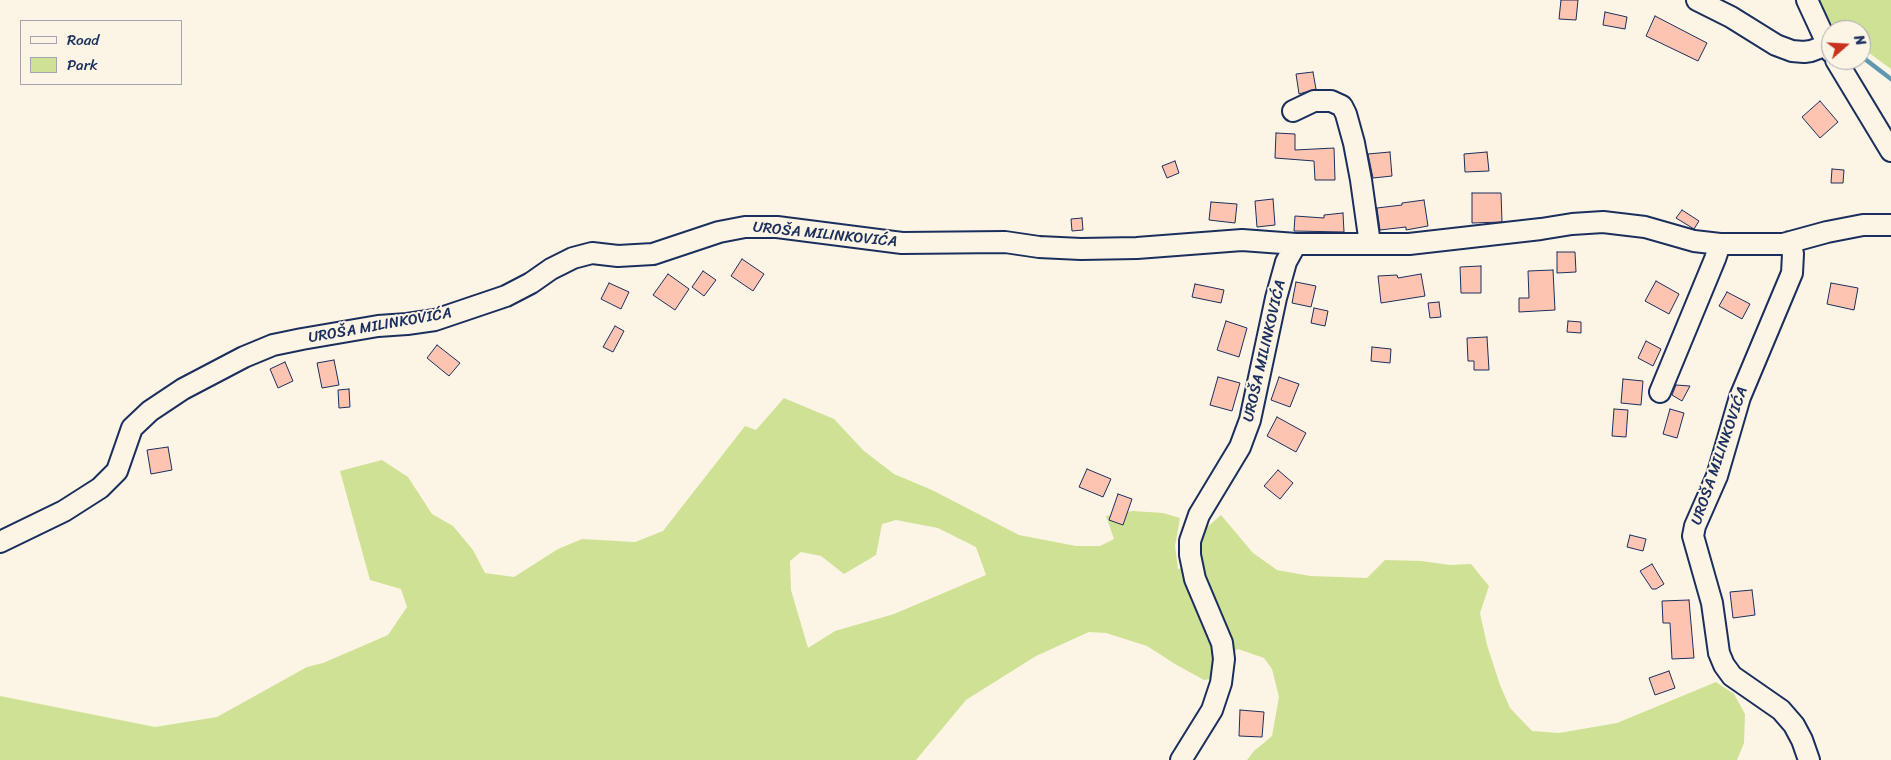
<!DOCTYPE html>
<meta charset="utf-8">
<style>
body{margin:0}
#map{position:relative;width:1891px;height:760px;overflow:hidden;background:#fcf5e5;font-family:Sriracha,sans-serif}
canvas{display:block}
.legend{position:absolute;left:20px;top:20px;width:162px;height:65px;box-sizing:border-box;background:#fcf5e5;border:1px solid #a2a6af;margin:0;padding:6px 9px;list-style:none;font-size:15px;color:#1b2f5e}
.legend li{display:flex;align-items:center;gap:10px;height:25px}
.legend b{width:25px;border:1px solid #a2a6af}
.north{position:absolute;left:1821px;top:20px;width:50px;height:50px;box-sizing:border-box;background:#fcf5e5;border:1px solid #a2a6af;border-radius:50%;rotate:71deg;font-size:14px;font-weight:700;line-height:20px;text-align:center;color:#1b2f5e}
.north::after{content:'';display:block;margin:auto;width:18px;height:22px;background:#c8321e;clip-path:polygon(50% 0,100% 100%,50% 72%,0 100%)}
</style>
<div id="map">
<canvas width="1891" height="760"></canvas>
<ul class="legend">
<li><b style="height:6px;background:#fcf5e5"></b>Road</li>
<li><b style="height:14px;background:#cfe195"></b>Park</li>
</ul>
<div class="north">N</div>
</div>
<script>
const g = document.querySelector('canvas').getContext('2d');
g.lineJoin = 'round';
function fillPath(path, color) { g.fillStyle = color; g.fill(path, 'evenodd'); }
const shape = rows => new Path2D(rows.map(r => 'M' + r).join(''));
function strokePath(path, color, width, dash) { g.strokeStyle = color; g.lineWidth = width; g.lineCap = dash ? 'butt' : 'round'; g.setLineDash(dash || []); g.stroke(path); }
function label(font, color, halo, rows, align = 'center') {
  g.font = font + ' Sriracha,sans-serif'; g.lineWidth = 4; g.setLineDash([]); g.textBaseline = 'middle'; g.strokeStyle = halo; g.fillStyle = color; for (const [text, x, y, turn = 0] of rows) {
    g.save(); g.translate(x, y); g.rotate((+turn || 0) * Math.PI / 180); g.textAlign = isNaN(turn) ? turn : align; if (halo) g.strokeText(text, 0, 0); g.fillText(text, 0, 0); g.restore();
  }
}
fillPath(shape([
 [1818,0,1891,0,1891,69,1861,47,1861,30,1835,30],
 [784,398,834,419,864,451,894,474,932,490,1019,535,1076,546,1100,546,1114,539,1106,516,1133,511,1163,513,1180,518,1175,546,1178,569,1195,566,1197,543,1204,530,1221,515,1253,553,1277,570,1310,576,1367,578,1385,560,1421,561,1450,565,1471,564,1489,586,1480,613,1487,645,1500,685,1510,708,1532,731,1559,733,1617,723,1716,682,1734,694,1745,714,1744,743,1737,760,1247,760,1254,751,1272,736,1279,697,1272,669,1264,658,1238,649,1230,653,1229,676,1204,680,1175,664,1147,646,1106,633,1089,632,1036,656,966,700,916,760,0,760,0,696,155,727,217,717,307,667,323,663,388,635,407,607,401,589,370,580,340,471,382,460,408,477,432,514,453,526,473,550,485,573,514,577,558,549,582,539,635,542,663,531,745,426,756,430],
 [896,520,938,528,976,547,986,575,894,614,835,631,808,648,791,590,790,561,801,552,821,556,844,574,876,555,882,524]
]), '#cfe195');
strokePath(shape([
 [1861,56,1891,79]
]), '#6099af', 4.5);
const building = shape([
 [1561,0,1578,0,1576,20,1559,19,1561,0],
 [1605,12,1627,17,1625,29,1603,25,1605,12],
 [1655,16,1707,43,1698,61,1646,36,1655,16],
 [1313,72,1316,89,1299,94,1296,74,1313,72],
 [1820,101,1838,122,1820,138,1802,117,1820,101],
 [1276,133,1295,134,1295,150,1334,148,1335,180,1315,180,1314,161,1275,158,1276,133],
 [1390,152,1392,176,1373,178,1368,154,1390,152],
 [1487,152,1489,171,1465,172,1464,154,1487,152],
 [1175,161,1179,173,1167,178,1162,166,1175,161],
 [1832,169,1844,170,1843,183,1831,183,1832,169],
 [1472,193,1501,193,1502,222,1472,223,1472,193],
 [1273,199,1275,225,1257,227,1255,201,1273,199],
 [1424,200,1428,226,1406,230,1406,227,1380,230,1377,208,1402,205,1402,203,1424,200],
 [1211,202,1237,204,1235,223,1209,220,1211,202],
 [1682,210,1699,221,1694,229,1676,218,1682,210],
 [1343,213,1344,232,1294,231,1295,216,1324,218,1324,215,1343,213],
 [1082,218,1083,230,1072,231,1071,219,1082,218],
 [1557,252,1575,252,1576,272,1557,273,1557,252],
 [742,259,764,274,753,291,731,276,742,259],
 [1481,266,1481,293,1461,293,1460,267,1481,266],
 [1553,270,1555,310,1519,312,1519,298,1529,298,1528,271,1553,270],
 [703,271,716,280,704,296,692,287,703,271],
 [668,274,689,289,675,310,653,295,668,274],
 [1421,274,1425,296,1381,303,1378,276,1397,275,1398,278,1421,274],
 [1656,281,1679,294,1669,314,1645,301,1656,281],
 [1296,282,1316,286,1311,307,1292,303,1296,282],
 [609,283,629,292,621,309,601,299,609,283],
 [1831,283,1858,288,1854,310,1827,304,1831,283],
 [1195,284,1224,290,1221,303,1192,297,1195,284],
 [1727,292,1750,304,1742,319,1719,306,1727,292],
 [1439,302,1441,317,1430,318,1428,303,1439,302],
 [1314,308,1328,311,1325,326,1311,323,1314,308],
 [1226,321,1247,328,1239,357,1217,350,1226,321],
 [1568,321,1581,322,1581,333,1567,332,1568,321],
 [615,326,624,331,613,352,603,347,615,326],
 [1487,337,1489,370,1474,370,1474,361,1468,361,1467,338,1487,337],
 [1646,341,1661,349,1653,366,1638,358,1646,341],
 [437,345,460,363,449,376,427,358,437,345],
 [1372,347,1391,349,1390,363,1371,361,1372,347],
 [334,360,339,385,322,388,317,363,334,360],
 [285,362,293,381,278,388,270,369,285,362],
 [1218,377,1240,383,1232,411,1210,405,1218,377],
 [1279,377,1299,384,1290,407,1271,400,1279,377],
 [1623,379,1643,381,1641,405,1621,403,1623,379],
 [1676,385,1690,386,1682,401,1672,395,1676,385],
 [349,389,350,407,339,408,338,390,349,389],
 [1614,409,1628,410,1626,437,1612,436,1614,409],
 [1670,409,1684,413,1677,438,1663,434,1670,409],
 [1277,417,1306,433,1296,452,1267,436,1277,417],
 [168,447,172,470,151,474,147,450,168,447],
 [1087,469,1111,479,1103,497,1079,487,1087,469],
 [1278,470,1293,483,1280,499,1264,486,1278,470],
 [1118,494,1132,499,1123,525,1109,520,1118,494],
 [1630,535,1646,539,1643,551,1627,547,1630,535],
 [1652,564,1664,584,1656,589,1652,589,1640,571,1652,564],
 [1752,590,1755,615,1733,618,1730,592,1752,590],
 [1689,600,1694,658,1672,659,1670,623,1663,623,1662,601,1689,600],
 [1669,671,1675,688,1655,695,1649,678,1669,671],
 [1240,710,1264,712,1262,737,1239,736,1240,710]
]);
fillPath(building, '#fdc5b1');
strokePath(building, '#1b2f5e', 1);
const minor = shape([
 [1697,0,1731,17,1776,45,1792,51,1804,52,1811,51,1827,45],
 [1807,0,1831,52],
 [1836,60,1891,151],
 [1293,111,1314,101,1331,101,1342,106,1346,114,1354,143,1361,180,1370,244],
 [1790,242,1793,254,1792,273,1740,397,1717,476,1695,526,1693,536,1712,603,1719,653,1724,665,1732,676,1781,710,1794,725,1802,740,1809,760],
 [1660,392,1715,259,1720,244],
 [0,542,64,511,100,488,117,471,132,428,150,411,183,389,244,357,273,345,302,339,378,326,407,324,435,320,506,296,531,283,551,269,573,258,592,253,618,256,653,254,719,232,745,227,777,227,902,243,1005,242,1039,247,1081,249,1137,248,1242,240,1296,244,1409,244,1541,229,1572,224,1603,222,1645,227,1694,241,1720,244,1783,244,1827,232,1863,225,1891,225],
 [1181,760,1212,710,1221,683,1224,659,1222,643,1195,579,1190,555,1190,541,1199,515,1240,447,1250,420,1276,298,1286,262,1296,244]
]);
strokePath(minor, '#1b2f5e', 24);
strokePath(minor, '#fcf5e5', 20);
label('15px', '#1b2f5e', '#fcf5e5', [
 ["UROŠA MILINKOVIĆA",825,235,6],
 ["UROŠA MILINKOVIĆA",380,326,-10],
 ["UROŠA MILINKOVIĆA",1265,351,-77],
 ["UROŠA MILINKOVIĆA",1720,456,-71]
]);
</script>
